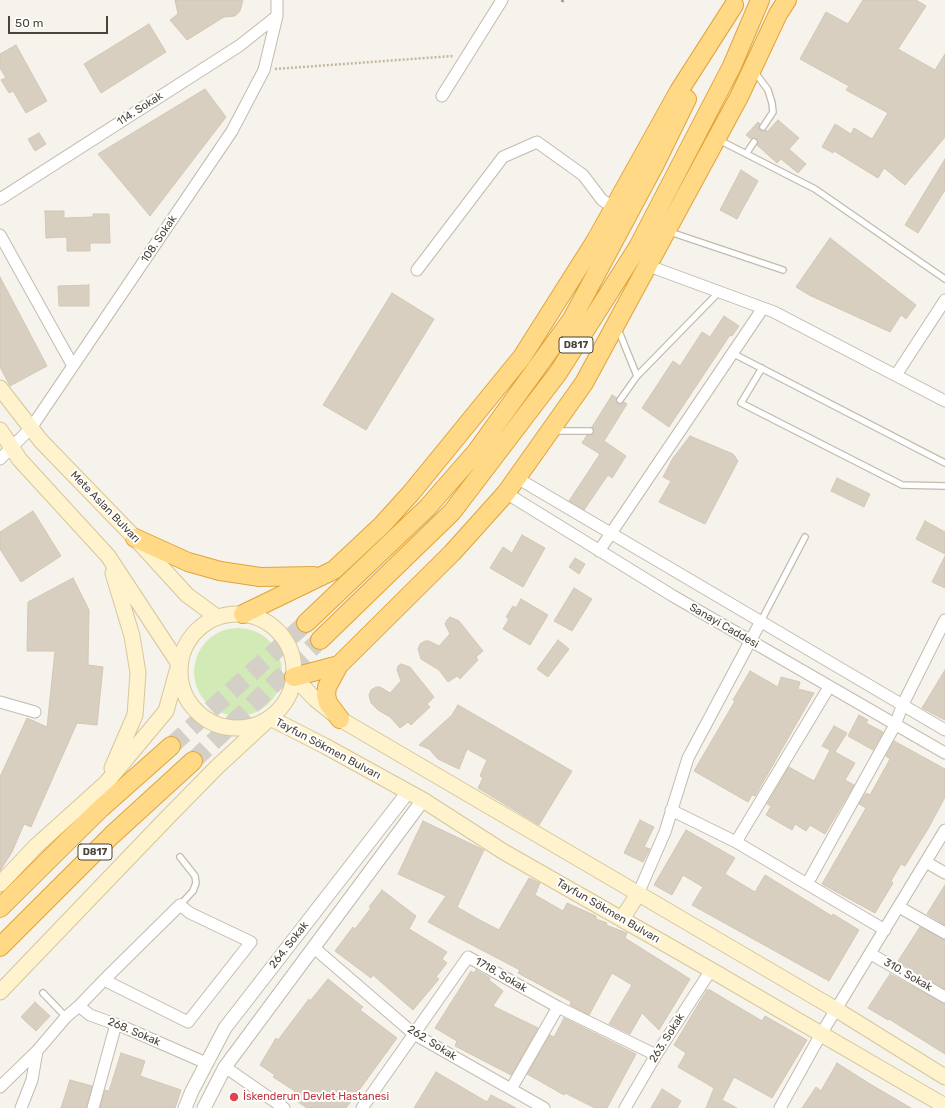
<!DOCTYPE html>
<meta charset="utf-8">
<style>
body{margin:0}
#map{position:relative;width:945px;height:1108px;overflow:hidden;background:#f6f3ec;font-family:Rubik,sans-serif}
canvas{display:block}
.scale{position:absolute;left:8px;top:16px;width:100px;height:18px;box-sizing:border-box;border:2px solid #4b4439;border-top:0;padding-left:5px;font-size:12px;line-height:14px;white-space:nowrap;color:#4b4439;-webkit-text-stroke:3px #fff;paint-order:stroke}
</style>
<div id="map">
<canvas width="945" height="1108"></canvas>
<div class="scale">50 m</div>
</div>
<script>
const g = document.querySelector('canvas').getContext('2d');
g.lineJoin = 'round';
function fillPath(path, color) { g.fillStyle = color; g.fill(path, 'evenodd'); }
const shape = rows => new Path2D(rows.map(r => 'M' + r).join(''));
function strokePath(path, color, width, dash) { g.strokeStyle = color; g.lineWidth = width; g.lineCap = dash ? 'butt' : 'round'; g.setLineDash(dash || []); g.stroke(path); }
function label(font, color, halo, rows, align = 'center') {
  g.font = font + ' Rubik,sans-serif'; g.lineWidth = 4; g.setLineDash([]); g.textBaseline = 'middle'; g.strokeStyle = halo; g.fillStyle = color; for (const [text, x, y, turn = 0] of rows) {
    g.save(); g.translate(x, y); g.rotate((+turn || 0) * Math.PI / 180); g.textAlign = isNaN(turn) ? turn : align; if (halo) g.strokeText(text, 0, 0); g.fillText(text, 0, 0); g.restore();
  }
}
fillPath(shape([
 '194 672a44 44 0 1 1 88 0a44 44 0 1 1-88 0Z'
]), '#d2eab5');
const building = shape([
 [175,0,243,0,240,11,235,16,224,17,187,40,170,20,178,14,175,0],
 [863,0,916,0,926,6,898,49,935,70,945,54,945,137,905,185,884,168,878,178,834,151,833,153,822,147,835,124,851,134,854,128,872,139,888,113,846,90,849,86,800,59,826,12,848,24,863,0],
 [149,24,166,52,101,93,84,64,149,24],
 [16,45,47,101,26,113,13,91,9,93,1,80,6,78,0,68,0,54,16,45],
 [205,89,226,117,150,216,98,154,205,89],
 [778,120,799,138,789,149,806,164,798,173,781,159,777,163,757,145,757,139,751,139,746,135,758,122,760,124,760,130,768,131,778,120],
 [39,133,46,144,35,151,28,139,39,133],
 [945,159,945,190,918,233,905,225,945,159],
 [741,170,758,181,737,219,720,210,741,170],
 [45,211,64,211,64,218,93,217,93,214,109,214,110,243,90,243,90,251,67,251,67,237,46,238,45,211],
 [830,238,916,305,906,319,901,315,890,332,809,295,796,287,830,238],
 [0,277,47,366,10,386,0,367,0,277],
 [89,285,89,306,59,306,58,286,89,285],
 [392,293,434,319,366,430,323,405,392,293],
 [724,316,739,326,732,336,730,335,669,427,642,408,673,361,680,366,702,332,710,337,724,316],
 [612,395,617,398,618,404,624,402,627,404,604,441,626,456,612,478,608,475,584,510,569,501,600,454,582,443,587,435,593,433,592,427,612,395],
 [690,436,733,454,738,461,705,524,659,502,671,481,663,477,673,458,690,436],
 [837,478,870,494,864,507,831,491,837,478],
 [33,511,61,556,21,582,0,549,0,532,33,511],
 [925,521,945,532,945,554,916,539,925,521],
 [522,535,545,548,523,587,490,568,503,547,512,553,522,535],
 [945,556,945,588,932,582,945,556],
 [575,558,585,564,579,574,569,567,575,558],
 [73,578,89,610,88,665,103,667,97,725,77,723,31,827,24,824,12,852,0,871,0,777,27,718,47,727,55,651,27,651,28,602,73,578],
 [574,588,592,599,572,631,554,621,574,588],
 [521,599,548,615,530,645,503,629,509,619,506,617,513,606,516,608,521,599],
 [450,617,459,621,483,651,476,657,478,660,460,679,457,676,448,682,439,670,421,659,418,649,420,644,425,641,429,641,439,646,450,634,445,624,447,620,450,617],
 [558,640,569,649,548,677,537,669,558,640],
 [401,664,410,667,434,697,427,704,430,707,411,725,408,722,400,728,390,717,378,710,371,703,369,695,371,690,376,687,380,687,390,693,401,681,397,670,398,666,401,664],
 [945,670,945,720,922,708,945,670],
 [750,671,778,687,781,677,800,682,798,689,814,693,755,796,752,795,748,802,694,771,735,701,733,700,750,671],
 [458,705,572,771,539,825,478,788,483,778,480,776,487,760,467,749,459,769,438,759,429,749,419,745,452,715,458,705],
 [859,715,868,720,866,723,883,732,873,750,848,736,859,715],
 [834,726,847,733,835,752,855,763,845,780,854,785,825,834,810,825,806,831,795,824,792,830,766,815,771,806,767,804,789,767,814,781,830,750,822,746,834,726],
 [894,741,945,769,945,797,928,829,905,866,901,864,891,881,893,883,875,913,822,884,866,808,859,804,866,793,870,795,890,759,886,756,894,741],
 [640,820,654,827,644,847,650,849,643,862,624,853,640,820],
 [423,821,484,850,457,907,478,919,499,930,529,878,540,883,535,895,563,911,567,903,596,916,596,919,607,923,606,925,627,933,625,938,690,979,659,1030,642,1013,630,1034,609,1024,632,985,612,973,589,1015,570,1005,571,1003,570,1001,518,973,520,970,428,922,446,896,398,874,423,821],
 [686,830,735,858,725,874,755,892,765,875,832,916,833,914,859,930,829,981,692,905,703,887,683,875,672,895,654,885,686,830],
 [945,885,945,925,927,914,945,885],
 [382,890,416,916,409,929,447,952,442,959,447,963,436,977,439,979,413,1010,373,975,371,978,335,951,353,927,355,929,371,908,369,907,382,890],
 [920,927,945,940,945,989,898,961,920,927],
 [476,970,490,978,489,980,503,991,493,1006,538,1028,511,1075,455,1046,457,1041,435,1028,471,971,474,973,476,970],
 [890,974,945,1004,945,1054,889,1019,888,1020,868,1008,890,974],
 [328,979,363,1007,360,1010,397,1038,346,1108,307,1108,291,1097,295,1091,273,1077,275,1075,260,1065,276,1038,278,1040,309,999,310,1001,328,979],
 [707,990,710,990,762,1021,765,1016,807,1040,772,1098,734,1077,722,1100,737,1108,706,1108,714,1088,678,1067,686,1053,674,1045,707,990],
 [35,1002,50,1016,36,1031,21,1017,35,1002],
 [564,1018,636,1054,607,1108,595,1108,565,1093,564,1095,527,1074,550,1035,554,1037,564,1018],
 [121,1053,145,1061,140,1076,181,1090,175,1108,100,1108,105,1090,109,1091,121,1053],
 [837,1063,870,1084,911,1108,802,1108,816,1087,821,1091,837,1063],
 [436,1072,487,1102,491,1095,516,1108,414,1108,436,1072],
 [70,1080,92,1086,86,1108,61,1108,70,1080],
 [662,1089,681,1101,677,1108,651,1108,662,1089]
]);
fillPath(building, '#d8cfc1');
strokePath(building, '#d3c7b4', 1);
strokePath(shape([
 [171,746,306,623],
 [193,761,320,640]
]), '#d4d0c8', 18, [18, 9]);
const service = shape([
 [754,71,768,90,772,103,773,112,763,127],
 [719,140,815,189,945,279],
 [746,154,754,142],
 [670,232,783,270],
 [618,329,637,376,620,400],
 [732,353,945,463],
 [762,368,741,403,902,485,945,486],
 [637,376,720,291],
 [555,431,590,431],
 [761,621,805,537],
 [180,857,195,876,196,883,193,891,180,905],
 [43,993,66,1017]
]);
const minor = shape([
 [442,96,502,0],
 [0,199,239,46,277,16],
 [0,235,73,366],
 [649,266,774,312,945,401],
 [417,270,503,157,537,142,583,175,602,200,613,207],
 [896,375,945,300],
 [0,459,31,428,232,131,264,70,277,16,277,0],
 [517,478,945,730],
 [506,493,673,596,945,753],
 [599,551,763,308],
 [0,702,35,712],
 [671,810,736,842,885,930],
 [736,842,829,687],
 [926,862,945,873],
 [807,884,895,725,903,704,945,620],
 [638,894,665,832,688,758,761,621],
 [899,907,945,933],
 [313,947,414,1034,544,1108],
 [871,954,945,997],
 [79,1006,104,980,180,905,190,913,251,942,188,1022,104,980],
 [225,1067,284,1108],
 [0,1087,37,1051],
 [511,1089,558,1007],
 [21,1108,32,1080,37,1051,66,1017,79,1006,90,1015,126,1028,206,1063],
 [93,1108,116,1024],
 [362,1108,468,957,558,1007,656,1055],
 [625,1108,656,1055,711,970],
 [780,1108,821,1034,945,830]
]);
const tertiary = shape([
 [185,1108,192,1091,225,1028,408,792],
 [204,1108,225,1067,423,800]
]);
const secondary = shape([
 [0,388,41,441,135,538,187,595,217,617],
 [0,430,20,460,108,556,179,664,166,711,106,783,36,846,0,884],
 '180 671a57 57 0 1 1 114 0a57 57 0 1 1-114 0Z',
 [294,677,315,699,340,719,837,1010,945,1077],
 [112,768,135,715,138,673,132,636,113,573],
 [622,919,638,894],
 [0,992,165,820,217,767,270,718,325,746,423,800,504,852,711,970,945,1106]
]);
const trunk = shape([
 [135,538,188,562,220,571,260,577,314,576],
 [243,614,334,570,382,525,411,493,522,357,596,240,679,91,734,5],
 [306,623,427,508,476,452,528,380,572,319,654,166,687,99],
 [320,640,452,512,558,373,638,247,732,66,760,0],
 [339,665,327,687,326,695,328,703,340,719],
 [294,677,339,665,452,553,506,493,584,383,739,97,778,14,787,0],
 [0,908,100,809,171,746],
 [0,947,112,835,193,761]
]);
strokePath(service, '#c2bbae', 8);
strokePath(minor, '#c2bbae', 13);
strokePath(tertiary, '#c2bbae', 15);
strokePath(secondary, '#d6c79b', 17);
strokePath(trunk, '#e0a43c', 20);
strokePath(shape([
 [275,69,453,56]
]), '#c4b79f', 2.5, [2, 2]);
strokePath(service, '#fff', 5.5);
strokePath(minor, '#fff', 11);
strokePath(tertiary, '#fff', 13);
strokePath(secondary, '#fff3cd', 15);
strokePath(trunk, '#ffd985', 18);
strokePath(shape([
 [562,2,563,0]
]), '#9a9a9a', 3, [5, 5]);
for (const [x, y, r, color] of [
 [234,1097,5,"#e0444e"]
]) { const dot = new Path2D(); dot.arc(x, y, r, 0, 2 * Math.PI); g.fillStyle = color; g.fill(dot); strokePath(dot, '#fff', 1.5); }
for (const [x, y, w] of [
 [576,345,34],
 [95,852,34]
]) { const box = new Path2D(); box.roundRect(x - w / 2, y - 8, w, 16, 3); g.fillStyle = '#fff'; g.fill(box); strokePath(box, '#4b4439', 1); }
label('bold 10px', '#4b4439', null, [
 ["D817",576,345],
 ["D817",95,852]
]);
label('11px', '#4b4439', '#fff', [
 ["114. Sokak",140,109,-33],
 ["108. Sokak",159,239,-56],
 ["Mete Aslan Bulvarı",105,507,46],
 ["Sanayi Caddesi",724,626,30],
 ["Tayfun Sökmen Bulvarı",328,749,28],
 ["Tayfun Sökmen Bulvarı",608,911,30],
 ["264. Sokak",289,945,-52],
 ["1718. Sokak",501,975,30],
 ["310. Sokak",908,975,30],
 ["268. Sokak",134,1032,23],
 ["263. Sokak",667,1038,-58],
 ["262. Sokak",432,1043,32]
]);
label('11px', '#be3a42', '#fff', [
 ["İskenderun Devlet Hastanesi",243,1097]
], 'left');
</script>
